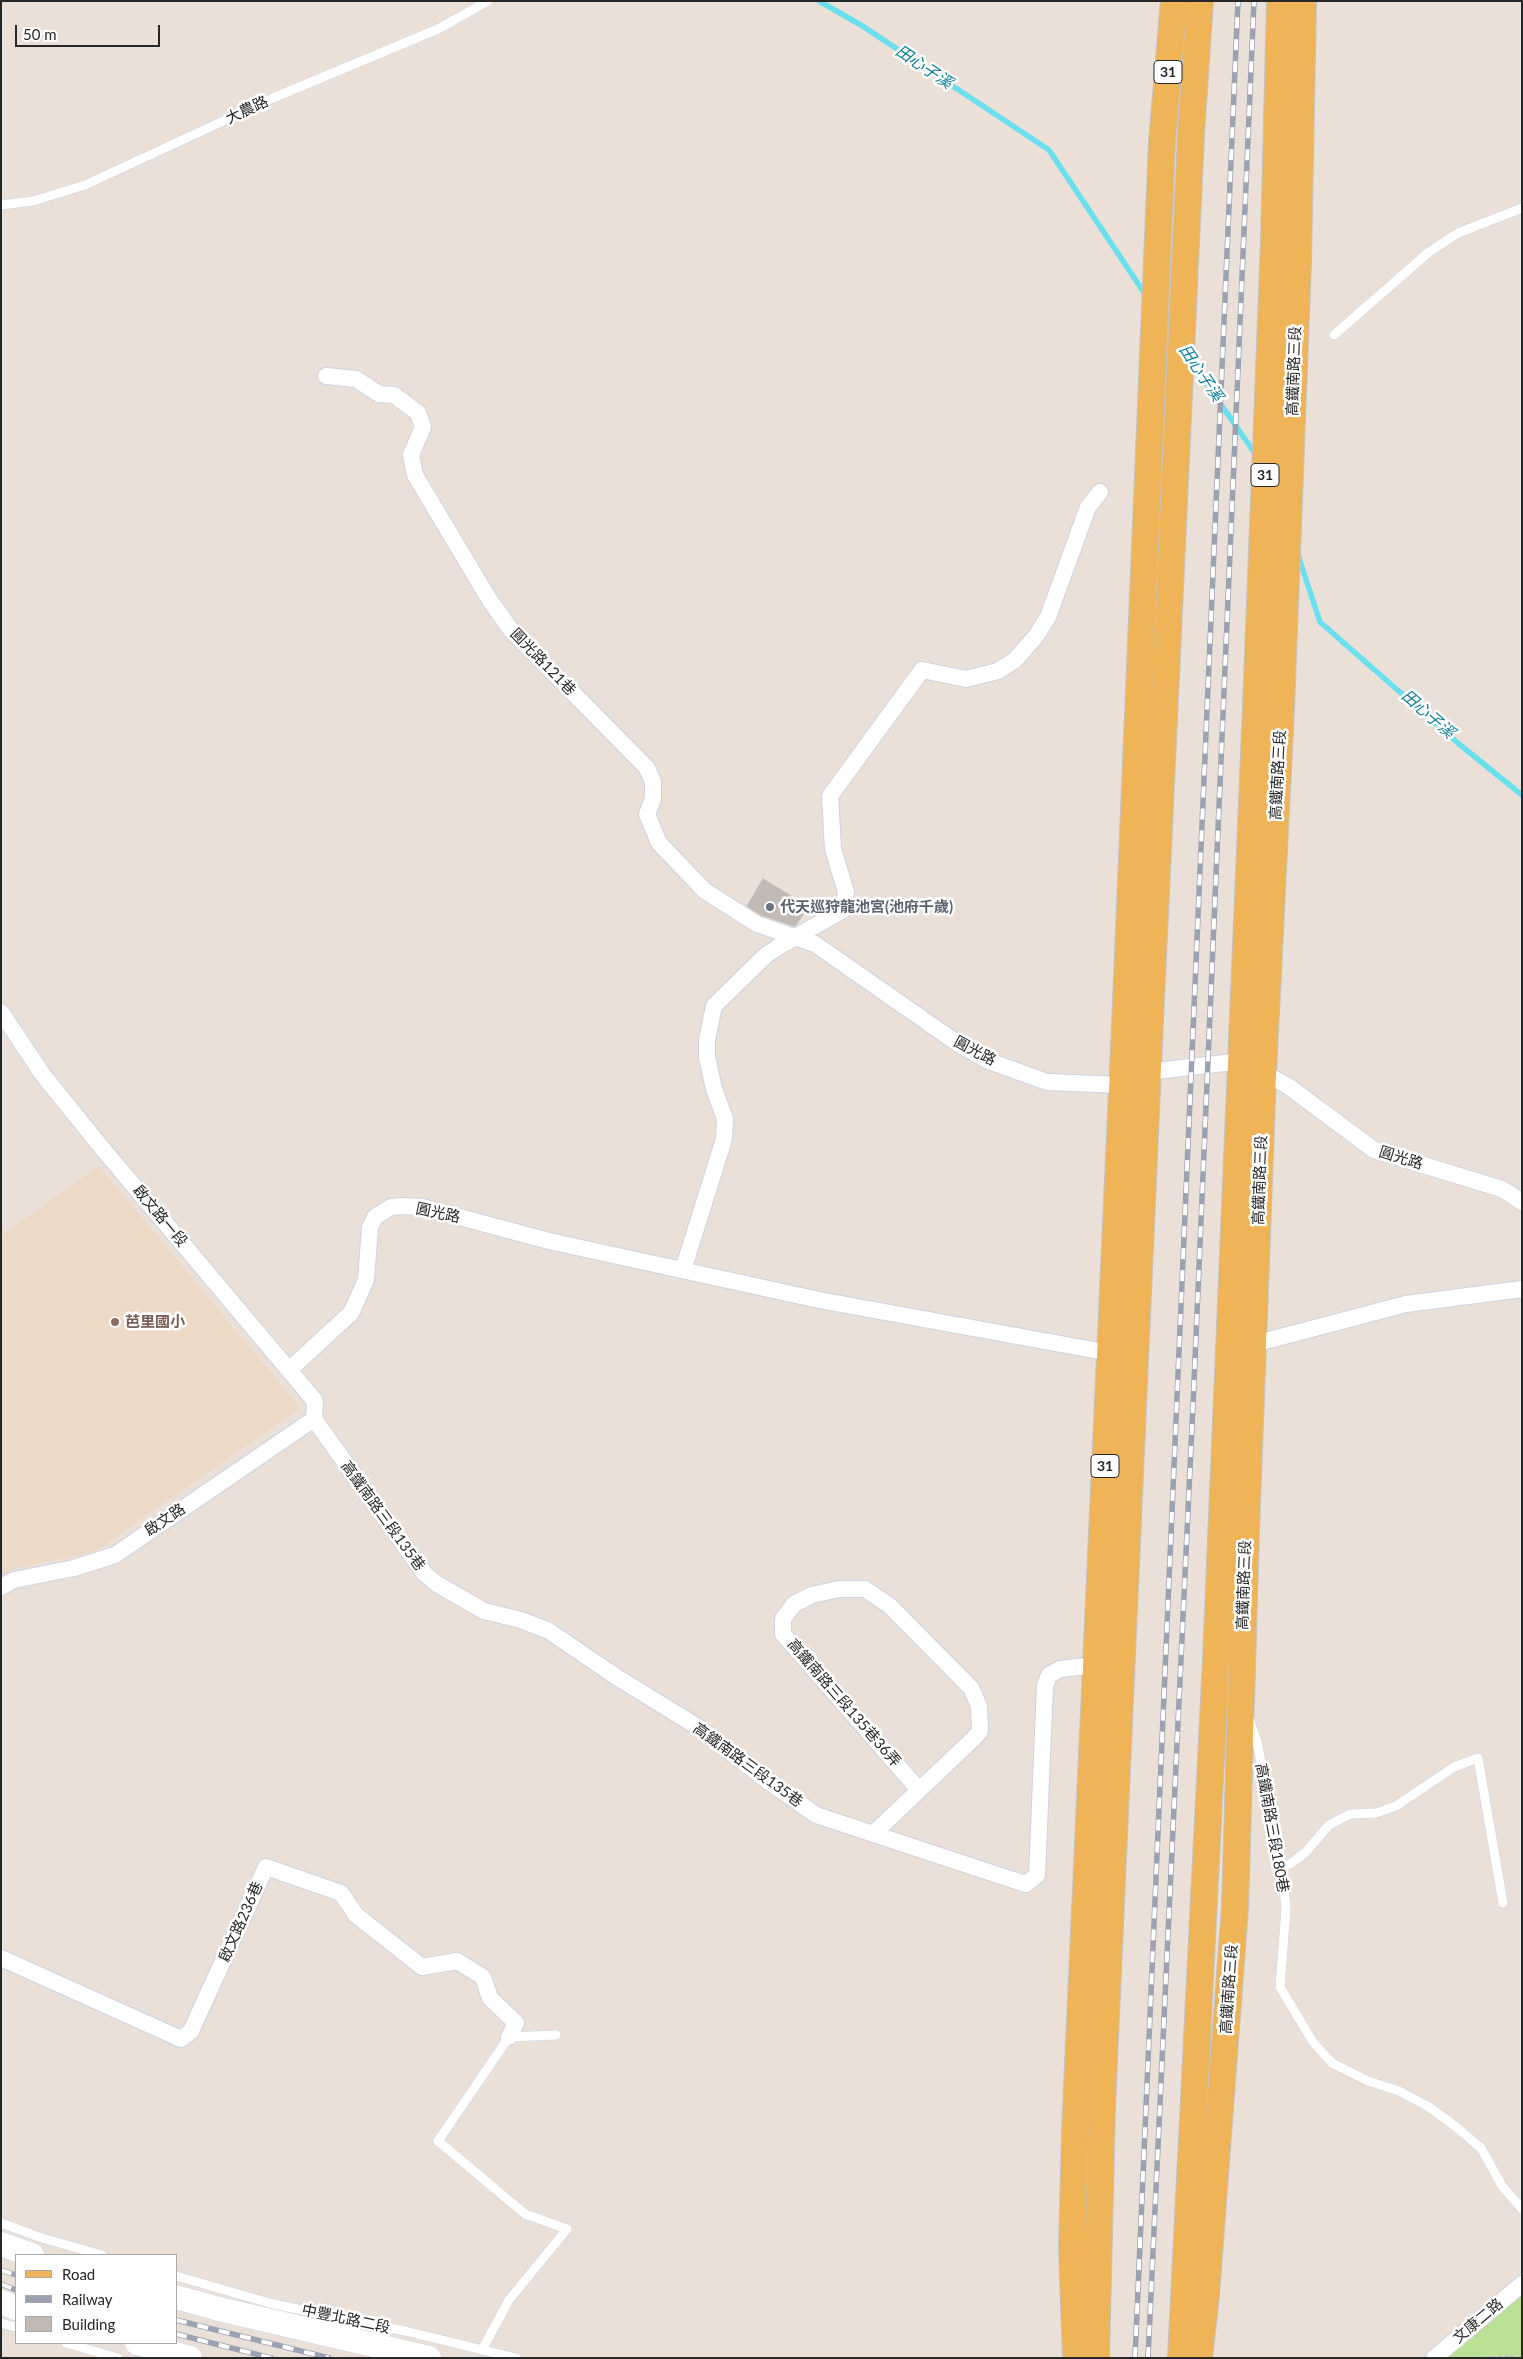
<!DOCTYPE html>
<meta charset="utf-8">
<style>
body{margin:0}
#map{position:relative;width:1523px;height:2359px;overflow:hidden;background:#eae0d8;font-family:Lato,sans-serif}
canvas{display:block}
.frame{position:absolute;inset:0;border:2px solid #272727;pointer-events:none}
.legend{position:absolute;left:15px;top:2254px;width:162px;height:90px;box-sizing:border-box;background:#fff;border:1px solid #a9a9a9;margin:0;padding:6px 9px;list-style:none;font-size:15px;color:#272727}
.legend li{display:flex;align-items:center;gap:10px;height:25px}
.legend b{width:25px;border:1px solid #a9a9a9}
.scale{position:absolute;left:15px;top:25px;width:145px;height:22px;box-sizing:border-box;border:2px solid #272727;border-top:0;padding-left:6px;font-size:15px;line-height:18px;white-space:nowrap;color:#272727;-webkit-text-stroke:4px #fff;paint-order:stroke}
</style>
<div id="map">
<canvas width="1523" height="2359"></canvas>
<div class="frame"></div>
<ul class="legend">
<li><b style="height:6px;background:#f0b458"></b>Road</li>
<li><b style="height:6px;background:#9ca2b2"></b>Railway</li>
<li><b style="height:14px;background:#c2bab5"></b>Building</li>
</ul>
<div class="scale">50 m</div>
</div>
<script>
const g = document.querySelector('canvas').getContext('2d');
g.lineJoin = 'round';
function fillPath(path, color) { g.fillStyle = color; g.fill(path, 'evenodd'); }
const shape = rows => new Path2D(rows.map(r => 'M' + r).join(''));
function strokePath(path, color, width, dash) { g.strokeStyle = color; g.lineWidth = width; g.lineCap = dash ? 'butt' : 'round'; g.setLineDash(dash || []); g.stroke(path); }
function label(font, color, halo, rows, align = 'center') {
  g.font = font + ' Lato,"Noto Sans TC",sans-serif'; g.lineWidth = 5; g.setLineDash([]); g.textBaseline = 'middle'; g.strokeStyle = halo; g.fillStyle = color; for (const [text, x, y, turn = 0] of rows) {
    g.save(); g.translate(x, y); g.rotate((+turn || 0) * Math.PI / 180); g.textAlign = isNaN(turn) ? turn : align; if (halo) g.strokeText(text, 0, 0); g.fillText(text, 0, 0); g.restore();
  }
}
fillPath(shape([
 [99,1166,300,1408,94,1552,16,1568,1,1576,1,1236]
]), '#ecdac7');
fillPath(shape([
 [1522,2295,1522,2358,1446,2358]
]), '#bbe294');
strokePath(shape([
 [819,1,861,25,1049,150,1147,297],
 [1190,360,1256,455],
 [1298,555,1320,622,1459,744,1522,795]
]), '#6ae0ee', 5.5);
const building = shape([
 [763,879,796,899,792,906,804,913,796,925,794,926,761,915,747,906,763,879]
]);
fillPath(building, '#c2bab5');
strokePath(building, '#c5bbb2', 1);
const service = shape([
 [1,205,33,201,85,185,273,98,438,29,488,1],
 [1334,335,1429,252,1458,233,1522,208],
 [1250,1721,1257,1742,1282,1866,1286,1909,1280,1987,1313,2042,1332,2063,1368,2081,1399,2091,1429,2107,1455,2126,1481,2148,1502,2186,1522,2209],
 [1282,1866,1290,1864,1305,1853,1329,1825,1350,1814,1376,1813,1396,1806,1454,1767,1478,1758,1503,1903],
 [1,2223,42,2238,102,2255],
 [176,2276,273,2304,405,2331,516,2358],
 [1,2323,16,2327],
 [66,2343,118,2358],
 [482,2350,509,2300,567,2229,525,2214,438,2141,509,2037,556,2035]
]);
const minor = shape([
 [326,376,356,379,379,394,394,395,418,413,423,427,411,455,415,475,489,599,511,630,647,768,653,782,653,799,647,814,659,843,705,891,757,924,815,944,957,1043,989,1061,1047,1082,1122,1085,1148,1072,1241,1061,1288,1086,1374,1150,1502,1189,1522,1202],
 [1,1012,43,1075,102,1148,315,1401,314,1419],
 [683,1270,724,1139,725,1119,714,1089,707,1057,707,1040,714,1006,765,956,778,947,843,910,846,892,833,849,830,796,922,670,966,679,998,671,1015,660,1036,636,1048,617,1088,507,1100,492],
 [1254,1344,1406,1304,1522,1289],
 [289,1370,351,1313,366,1280,370,1227,375,1217,391,1207,401,1206,422,1207,549,1241,819,1300,1110,1353],
 [314,1419,424,1573,437,1584,484,1611,521,1620,549,1631,615,1676,701,1729,758,1774,816,1815,1007,1878,1026,1884,1037,1875,1045,1686,1049,1675,1060,1669,1096,1665],
 [1,1587,14,1580,74,1568,115,1555,314,1419],
 [873,1834,973,1739,980,1731,979,1706,971,1688,890,1606,865,1589,839,1589,812,1595,794,1604,783,1619,783,1634,919,1790],
 [1,1958,181,2039,191,2031,266,1867,341,1893,356,1915,422,1967,457,1961,483,1977,490,1998,516,2023,509,2037],
 [1434,2358,1522,2284]
]);
const secondary = shape([
 [1,2244,32,2255],
 [176,2297,219,2309,429,2358],
 [1,2302,16,2308],
 [137,2343,190,2358]
]);
const primary = shape([
 [1076,2358,1072,2248,1075,2132,1125,1025,1162,142,1174,1],
 [1096,2358,1102,2106,1150,1021,1191,134,1200,1],
 [1181,2358,1216,1660,1256,707,1274,242,1280,1],
 [1199,2358,1206,2295,1235,1908,1246,1529,1263,1073,1281,708,1298,262,1303,1]
]);
strokePath(service, '#ced4e1', 10);
strokePath(minor, '#ced4e1', 18);
strokePath(secondary, '#ced4e1', 25);
strokePath(primary, '#c3c3c3', 28);
strokePath(shape([
 [1485,2358,1510,2356,1521,2358]
]), '#c3c3c3', 3, [4, 2.5]);
strokePath(service, '#fff', 9);
strokePath(minor, '#fff', 16);
strokePath(secondary, '#fff', 24);
strokePath(primary, '#f0b458', 26);
const rail = shape([
 [1,2270,16,2275],
 [1,2284,16,2290],
 [176,2320,329,2358],
 [176,2334,271,2358],
 [1135,2358,1238,1],
 [1148,2358,1193,1405,1254,1]
]);
strokePath(rail, '#9ca2b2', 5.5);
strokePath(rail, '#fff', 4, [11]);
for (const [x, y, r, color] of [
 [770,907,5,"#6b7280"],
 [115,1322,5,"#8d6e63"]
]) { const dot = new Path2D(); dot.arc(x, y, r, 0, 2 * Math.PI); g.fillStyle = color; g.fill(dot); strokePath(dot, '#fff', 2); }
for (const [x, y, w] of [
 [1168,72,28],
 [1265,475,28],
 [1105,1466,28]
]) { const box = new Path2D(); box.roundRect(x - w / 2, y - 11.5, w, 23, 4); g.fillStyle = '#fff'; g.fill(box); strokePath(box, '#272727', 1); }
label('bold 14px', '#272727', null, [
 ["31",1168,72],
 ["31",1265,475],
 ["31",1105,1466]
]);
label('15px', '#272727', '#fff', [
 ["大農路",247,110,-25],
 ["高鐵南路三段",1294,371,-88],
 ["圓光路121巷",543,662,46],
 ["高鐵南路三段",1278,775,-87],
 ["圓光路",975,1051,28],
 ["圓光路",1401,1158,17],
 ["高鐵南路三段",1260,1180,-88],
 ["圓光路",438,1213,12],
 ["啟文路一段",160,1216,50],
 ["高鐵南路三段135巷",383,1516,54],
 ["啟文路",165,1520,-34],
 ["高鐵南路三段",1244,1585,-88],
 ["高鐵南路三段135巷36弄",844,1703,49],
 ["高鐵南路三段135巷",748,1765,36],
 ["高鐵南路三段180巷",1272,1828,80],
 ["啟文路236巷",241,1922,-66],
 ["高鐵南路三段",1229,1989,-86],
 ["中豐北路二段",346,2319,12],
 ["文康二路",1478,2321,-40]
]);
label('bold 15px', '#5b616d', '#fff', [
 ["代天巡狩龍池宮(池府千歲)",780,907]
], 'left');
label('bold 15px', '#785e54', '#fff', [
 ["芭里國小",125,1322]
], 'left');
label('italic 16px', '#0d7d96', '#fff', [
 ["田心子溪",924,67,34],
 ["田心子溪",1201,373,56],
 ["田心子溪",1428,714,41]
]);
</script>
